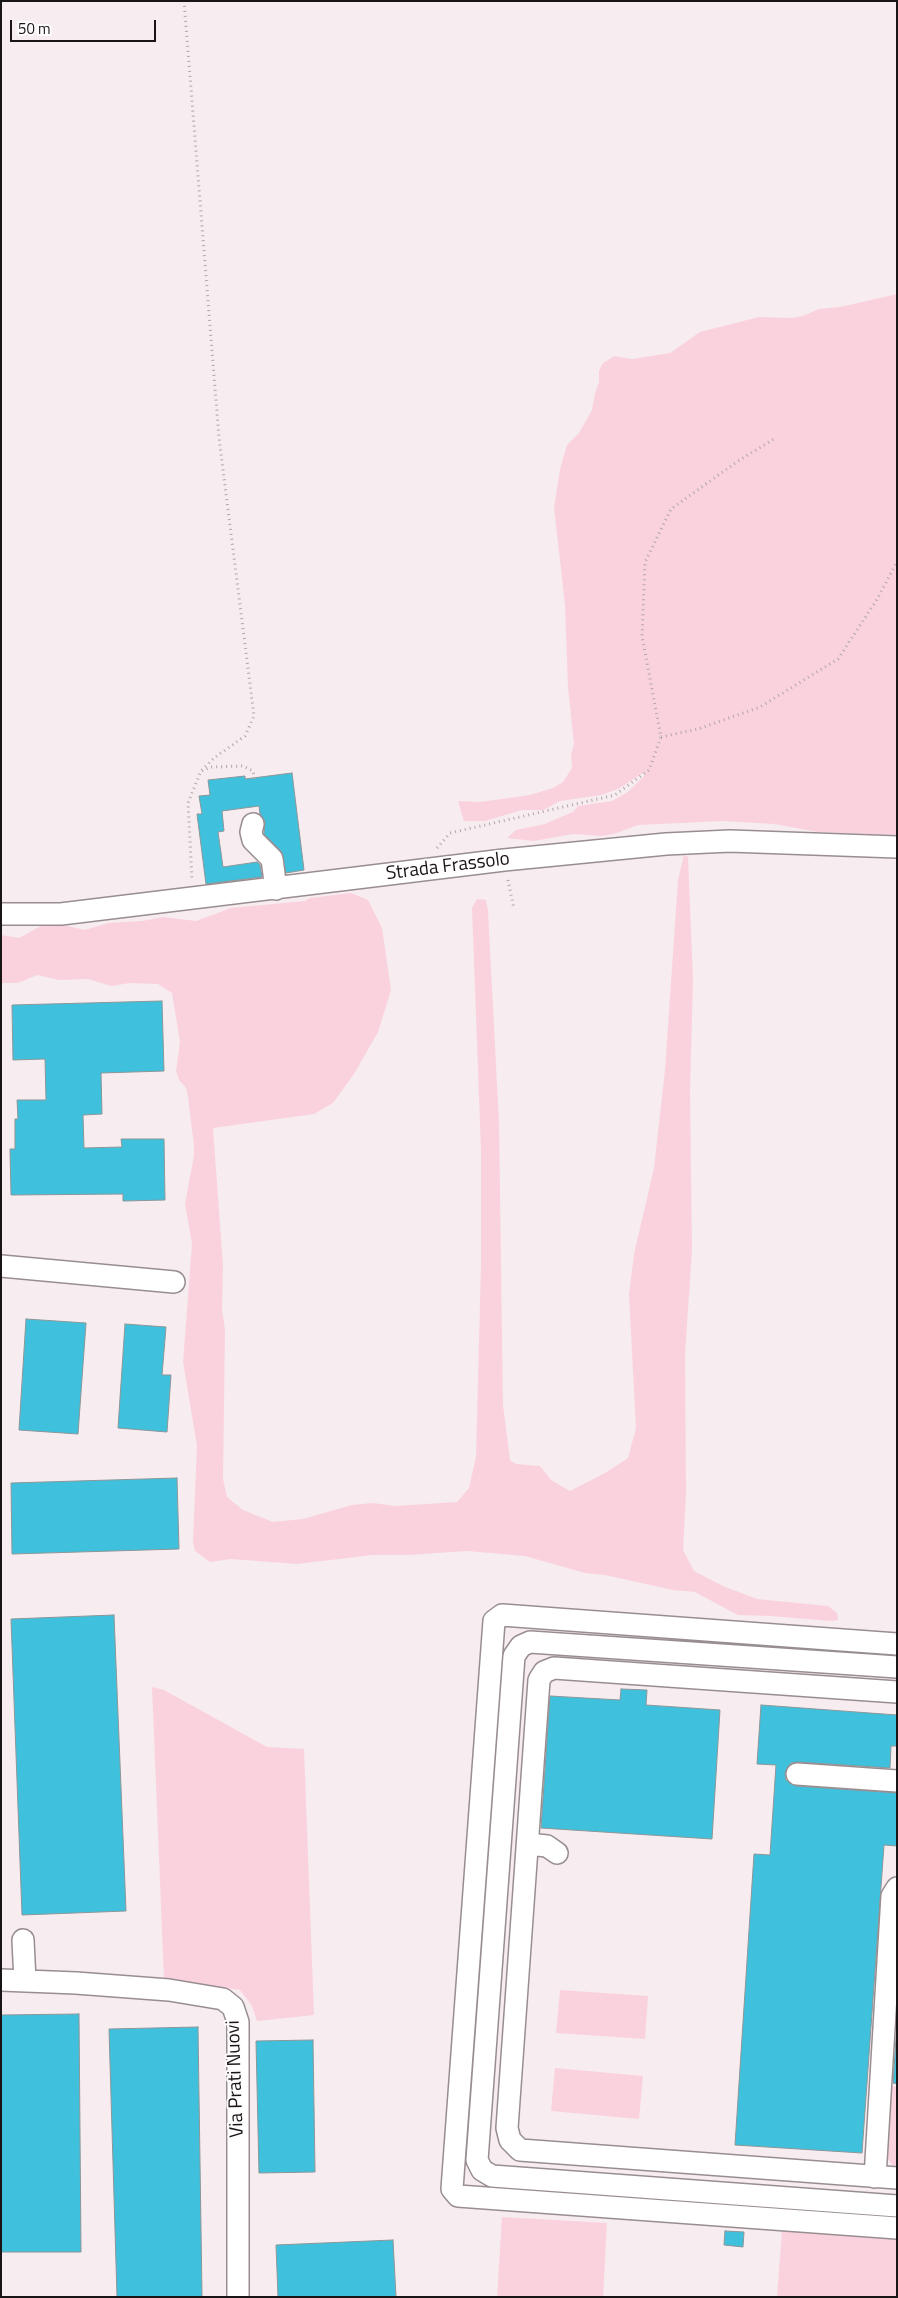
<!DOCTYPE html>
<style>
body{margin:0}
#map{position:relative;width:898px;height:2298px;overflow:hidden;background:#f7ecef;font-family:"Titillium Web",sans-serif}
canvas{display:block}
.frame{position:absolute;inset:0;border:2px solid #191516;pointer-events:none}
.scale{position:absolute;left:10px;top:20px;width:146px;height:22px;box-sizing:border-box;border:2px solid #191516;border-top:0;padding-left:6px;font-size:15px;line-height:18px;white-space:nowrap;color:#191516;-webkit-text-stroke:4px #fefcfc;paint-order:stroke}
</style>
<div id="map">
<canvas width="898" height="2298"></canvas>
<div class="frame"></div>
<div class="scale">50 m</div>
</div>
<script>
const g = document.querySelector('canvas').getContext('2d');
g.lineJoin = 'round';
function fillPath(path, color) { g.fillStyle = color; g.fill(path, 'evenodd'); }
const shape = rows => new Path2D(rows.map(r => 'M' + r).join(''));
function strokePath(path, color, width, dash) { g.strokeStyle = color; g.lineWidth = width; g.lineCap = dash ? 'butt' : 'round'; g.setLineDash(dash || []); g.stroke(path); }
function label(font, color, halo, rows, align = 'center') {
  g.font = font + ' "Titillium Web",sans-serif'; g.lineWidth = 4; g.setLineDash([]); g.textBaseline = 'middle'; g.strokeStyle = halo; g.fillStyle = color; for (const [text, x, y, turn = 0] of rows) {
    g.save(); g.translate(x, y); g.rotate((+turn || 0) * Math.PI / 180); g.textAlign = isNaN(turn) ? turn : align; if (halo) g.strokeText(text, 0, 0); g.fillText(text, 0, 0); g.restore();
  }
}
fillPath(shape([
 [897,294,897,835,818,832,774,824,724,821,638,825,614,834,602,836,573,834,534,841,507,838,516,830,545,824,561,817,573,812,578,806,612,801,628,792,645,775,643,773,618,789,601,795,560,801,543,810,522,810,485,821,464,821,458,801,480,802,530,795,553,788,563,782,572,768,571,755,574,744,568,687,565,605,554,508,560,469,567,445,579,433,592,410,595,393,599,382,599,371,602,364,614,356,632,359,670,353,700,332,759,317,791,318,803,316,819,309,840,307],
 [684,855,688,857,693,979,690,1091,692,1250,685,1354,686,1492,683,1550,694,1571,723,1586,757,1599,828,1606,837,1613,838,1620,830,1621,771,1616,738,1615,695,1592,673,1590,605,1575,585,1573,525,1556,467,1551,409,1555,372,1555,297,1564,231,1559,210,1562,195,1551,193,1542,197,1446,183,1362,192,1244,185,1204,194,1155,194,1146,188,1097,186,1088,179,1080,176,1071,180,1042,172,993,158,984,130,983,111,986,88,979,59,980,37,975,18,983,3,983,1,982,1,935,19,938,41,926,63,925,85,930,108,923,142,921,163,917,196,921,231,908,305,901,310,898,351,893,368,900,382,928,391,990,378,1032,354,1074,333,1103,314,1114,213,1128,223,1266,222,1309,225,1330,223,1479,227,1497,243,1510,273,1522,303,1519,352,1505,373,1503,395,1506,457,1502,469,1488,476,1457,481,1265,481,1150,472,908,477,899,486,900,488,911,499,1123,503,1405,510,1460,516,1464,540,1466,551,1480,570,1491,605,1473,628,1458,636,1428,629,1295,634,1254,654,1168,665,1070,678,880],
 [152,1687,164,1690,267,1747,304,1749,314,2015,257,2021,252,2006,240,1990,164,1979],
 [560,1990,648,1996,645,2039,556,2033],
 [555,2068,643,2076,639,2119,551,2111],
 [888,2086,897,2087,897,2166,893,2166,883,2152],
 [502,2217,607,2223,603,2297,497,2297],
 [782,2230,897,2239,897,2297,777,2297]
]), '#fad2de');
const building = shape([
 [292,773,304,870,286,873,281,851,264,834,265,821,260,814,259,806,222,811,224,831,218,832,223,867,257,862,260,865,262,877,206,884,197,814,202,814,199,796,210,795,208,780,245,776,245,779,292,773],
 [162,1001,164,1071,101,1073,102,1114,83,1115,84,1148,122,1147,121,1139,164,1139,165,1200,123,1201,123,1194,11,1195,10,1149,15,1149,15,1119,18,1119,17,1100,46,1100,45,1059,13,1060,12,1005,162,1001],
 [26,1319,86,1323,78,1434,19,1430,26,1319],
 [125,1324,166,1327,162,1375,171,1375,167,1432,118,1428,125,1324],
 [177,1478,179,1549,12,1554,11,1483,177,1478],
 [114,1615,126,1911,22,1915,11,1619,114,1615],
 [621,1689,647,1690,646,1705,720,1710,712,1839,541,1828,550,1696,620,1700,621,1689],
 [761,1705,897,1715,897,1746,891,1746,890,1768,798,1762,791,1763,785,1773,786,1780,796,1786,897,1793,897,1846,884,1845,862,2153,735,2145,754,1854,770,1855,776,1765,757,1764,761,1705],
 [79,2014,81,2252,1,2252,1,2015,79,2014],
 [897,2024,897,2084,893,2083,897,2024],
 [198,2027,202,2297,117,2297,109,2029,198,2027],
 [313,2040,315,2172,259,2173,256,2041,313,2040],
 [725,2231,744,2232,743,2247,724,2245,725,2231],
 [393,2240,396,2297,278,2297,276,2245,393,2240]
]);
fillPath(building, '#3fc1dd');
strokePath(building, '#8b9698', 1);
const minor = shape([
 [253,824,251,832,253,840,272,859,276,889],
 [1,914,61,914,504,860,666,844,730,841,897,847],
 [1,1266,174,1282],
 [897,1644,502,1615,494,1621,452,2189,458,2196,897,2228],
 [897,1667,530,1642,521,1646,514,1656,477,2160,482,2170,492,2176,897,2206],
 [897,1692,554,1668,544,1672,539,1680,507,2128,510,2140,520,2150,897,2178],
 [797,1774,897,1781],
 [528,1844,547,1846,557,1853],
 [23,1940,25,1981],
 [1,1980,76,1983,169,1990,223,1999,233,2007,238,2022,238,2297],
 [875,2177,892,1896,897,1888]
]);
strokePath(minor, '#988e91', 24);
strokePath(shape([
 [184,1,219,438,254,716,245,736,214,758,201,771,188,803,192,879],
 [661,737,698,729,760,707,838,659,876,601,897,562],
 [202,771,211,767,243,766,253,771,255,781],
 [437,848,450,833,615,795,649,770,661,737,642,636,645,562,671,509,738,461,774,439],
 [508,880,514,909]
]), '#b0a7a9', 3, [1, 4]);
strokePath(minor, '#fff', 21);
label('19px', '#191516', '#fefcfc', [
 ["Strada Frassolo",448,867,-7],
 ["Via Prati Nuovi",236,2079,-92]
]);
</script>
